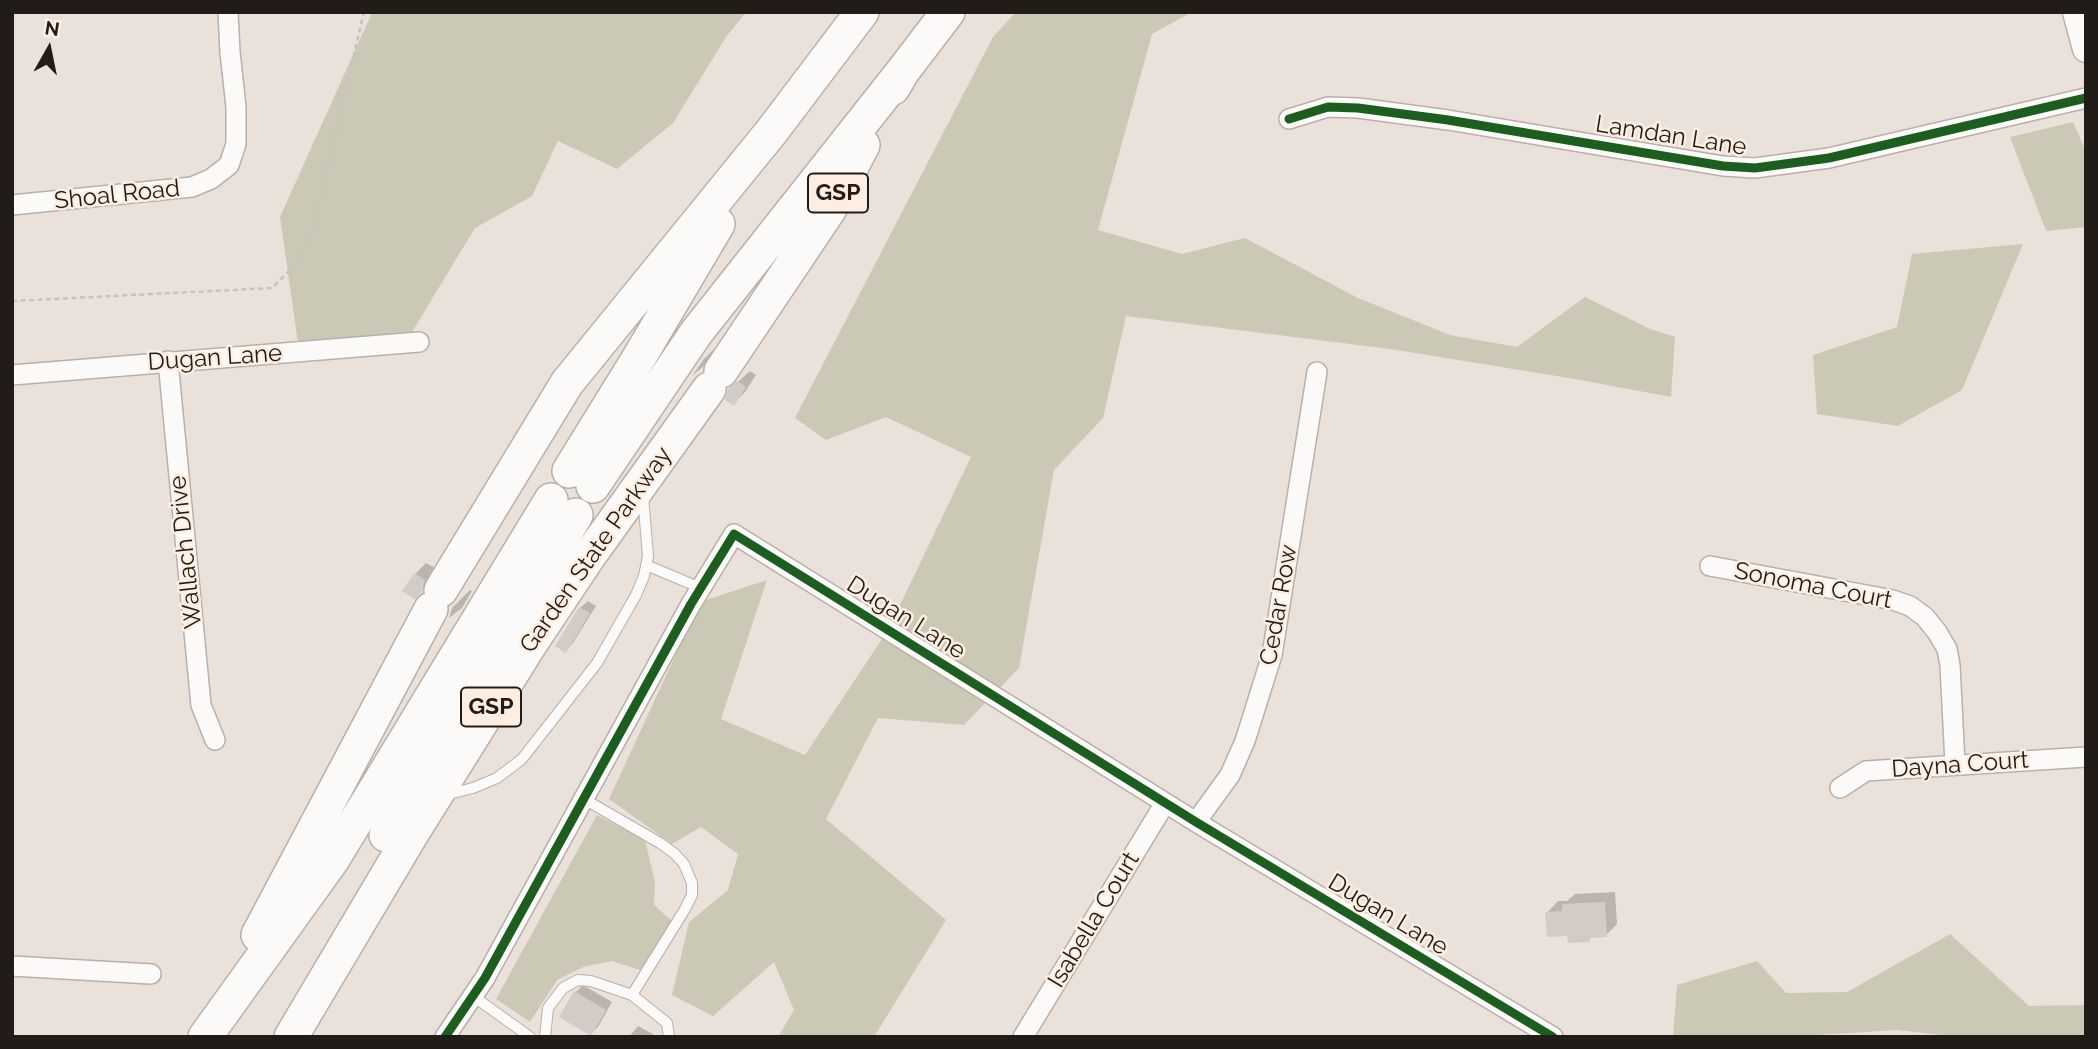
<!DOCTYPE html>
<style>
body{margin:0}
#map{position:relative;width:2098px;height:1049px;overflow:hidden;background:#eae1da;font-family:Raleway,sans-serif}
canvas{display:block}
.frame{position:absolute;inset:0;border:14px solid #221c18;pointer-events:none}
.north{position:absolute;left:14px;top:14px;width:70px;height:70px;-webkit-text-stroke:5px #fdeee1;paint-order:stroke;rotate:9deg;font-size:19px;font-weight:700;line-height:28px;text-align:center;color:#221c18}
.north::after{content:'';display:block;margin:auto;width:24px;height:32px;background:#221c18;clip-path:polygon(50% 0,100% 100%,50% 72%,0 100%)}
</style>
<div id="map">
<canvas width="2098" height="1049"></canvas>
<div class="frame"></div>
<div class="north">N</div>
</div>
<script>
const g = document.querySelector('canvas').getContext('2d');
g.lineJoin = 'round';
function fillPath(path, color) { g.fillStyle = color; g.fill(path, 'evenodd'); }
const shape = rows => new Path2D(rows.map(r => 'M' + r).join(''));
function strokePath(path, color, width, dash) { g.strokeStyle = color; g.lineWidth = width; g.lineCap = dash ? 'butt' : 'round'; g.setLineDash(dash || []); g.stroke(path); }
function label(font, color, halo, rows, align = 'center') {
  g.font = font + ' Raleway,sans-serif'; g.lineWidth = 5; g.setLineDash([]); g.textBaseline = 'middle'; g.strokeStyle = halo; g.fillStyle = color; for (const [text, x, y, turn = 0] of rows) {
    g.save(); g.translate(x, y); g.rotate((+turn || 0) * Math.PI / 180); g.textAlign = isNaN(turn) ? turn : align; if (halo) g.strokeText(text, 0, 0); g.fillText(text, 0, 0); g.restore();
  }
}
fillPath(shape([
 [371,12,746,12,726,37,673,123,617,169,558,141,532,196,475,228,409,337,298,343,280,217,370,17],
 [1016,12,1192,12,1152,34,1098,230,1182,254,1245,238,1358,298,1450,335,1517,347,1585,297,1650,329,1675,337,1671,397,1575,379,1390,349,1126,316,1103,418,1054,470,1019,668,964,725,878,718,826,819,946,920,874,1037,778,1037,794,1010,774,962,713,1016,672,995,689,922,728,890,738,854,701,827,672,844,609,799,700,602,767,580,721,719,805,755,888,630,971,457,886,417,826,440,795,418,993,37],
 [2073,122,2086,152,2086,227,2046,231,2010,137],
 [2023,244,1962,390,1898,426,1817,414,1813,355,1897,327,1912,254],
 [597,815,645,840,655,882,654,905,672,921,643,971,612,961,583,967,557,980,530,1022,496,999],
 [1950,934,2029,1006,2086,1005,2086,1037,1959,1037,1897,1030,1787,1037,1673,1037,1677,985,1757,961,1786,993,1847,992]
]), '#cbc9b5');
fillPath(shape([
 [715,348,713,358,692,376,704,359],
 [750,371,756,375,745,392,734,403,729,390],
 [426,563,435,568,433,579,414,597,415,574],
 [470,590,472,591,462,608,449,618,452,608],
 [588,601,596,606,573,643,566,651,580,608],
 [1615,892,1617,924,1606,935,1593,936,1589,940,1569,934,1547,913,1558,901,1567,901,1575,894],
 [583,985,612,1002,598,1027,590,1034,561,1017,576,992],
 [638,1026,653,1034,651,1037,629,1037]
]), '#0003');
fillPath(shape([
 [737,381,746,387,734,406,725,400,728,389],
 [414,573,425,580,422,592,415,599,402,591],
 [579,607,590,613,566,653,555,646],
 [1605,902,1607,937,1590,938,1590,942,1568,943,1567,936,1547,937,1545,912,1562,911,1562,904],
 [574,991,606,1010,591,1036,559,1017]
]), '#d2cbc6');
const lane = shape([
 [646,565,701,588],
 [445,795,473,788,497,778,522,759,597,663,636,595,644,576,648,556,643,496],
 [584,799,660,843,675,854,684,864,692,883,692,895,685,909,632,995],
 [473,996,530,1037],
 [545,1037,548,1008,563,988,578,980,591,981,632,995,667,1023,669,1037]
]);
const street = shape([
 [1289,119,1328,107,1358,108,1448,120,1723,166,1755,168,1829,158,2086,98],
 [12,205,192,187,211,179,229,165,236,144,236,107,230,52,228,12],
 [168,361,201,705,215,740],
 [12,375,419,342],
 [1710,566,1893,600,1910,606,1925,617,1937,632,1947,649,1950,665,1955,764],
 [1840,788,1866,771,2086,757],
 [1196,822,1230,775,1245,741,1272,655,1317,372],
 [12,966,151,974],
 [445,1037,485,978,691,604,734,534,1196,822,1553,1037],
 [1023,1037,1165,803]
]);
const secondary = shape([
 [2076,12,2086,49]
]);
const highway = shape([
 [893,88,903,71,948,12],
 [721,371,829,210,863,145],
 [569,471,640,356,718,224],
 [593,486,696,333,903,71],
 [441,590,567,383,772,131,862,12],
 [386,835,576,515],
 [258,935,431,609],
 [205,1037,333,859,551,500],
 [291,1037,411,835,531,643,587,559,709,389]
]);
strokePath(lane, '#b7b0ab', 12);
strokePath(street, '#b7b0ab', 22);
strokePath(secondary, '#b7b0ab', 29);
strokePath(highway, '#b7b0ab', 36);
strokePath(shape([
 [12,301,272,288,299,261,311,236,364,12]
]), '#c6c3c1', 2.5, [5, 3.5]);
strokePath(lane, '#fcfaf9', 10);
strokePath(street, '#fcfaf9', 19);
strokePath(secondary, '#fcfaf9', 26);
strokePath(highway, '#fcfaf9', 33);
strokePath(shape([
 [1289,119,1328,107,1358,108,1448,120,1723,166,1755,168,1829,158,2086,98],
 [445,1037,485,978,691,604,734,534,1196,822,1553,1037]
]), '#1b5e20', 9);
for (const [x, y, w] of [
 [838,193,60],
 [491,707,60]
]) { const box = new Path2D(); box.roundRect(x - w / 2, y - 19.5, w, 39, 5); g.fillStyle = '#fdeee1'; g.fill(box); strokePath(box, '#221c18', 2); }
label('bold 23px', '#221c18', null, [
 ["GSP",838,193],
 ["GSP",491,707]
]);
label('24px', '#221c18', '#fdeee1', [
 ["Lamdan Lane",1671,136,9],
 ["Shoal Road",117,195,-6],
 ["Dugan Lane",215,358,-4],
 ["Garden State Parkway",596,550,-55],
 ["Wallach Drive",186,552,-96],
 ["Sonoma Court",1813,586,11],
 ["Cedar Row",1279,605,-80],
 ["Dugan Lane",906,618,32],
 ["Dayna Court",1960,765,-4],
 ["Dugan Lane",1388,915,31],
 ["Isabella Court",1094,920,-59]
]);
</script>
